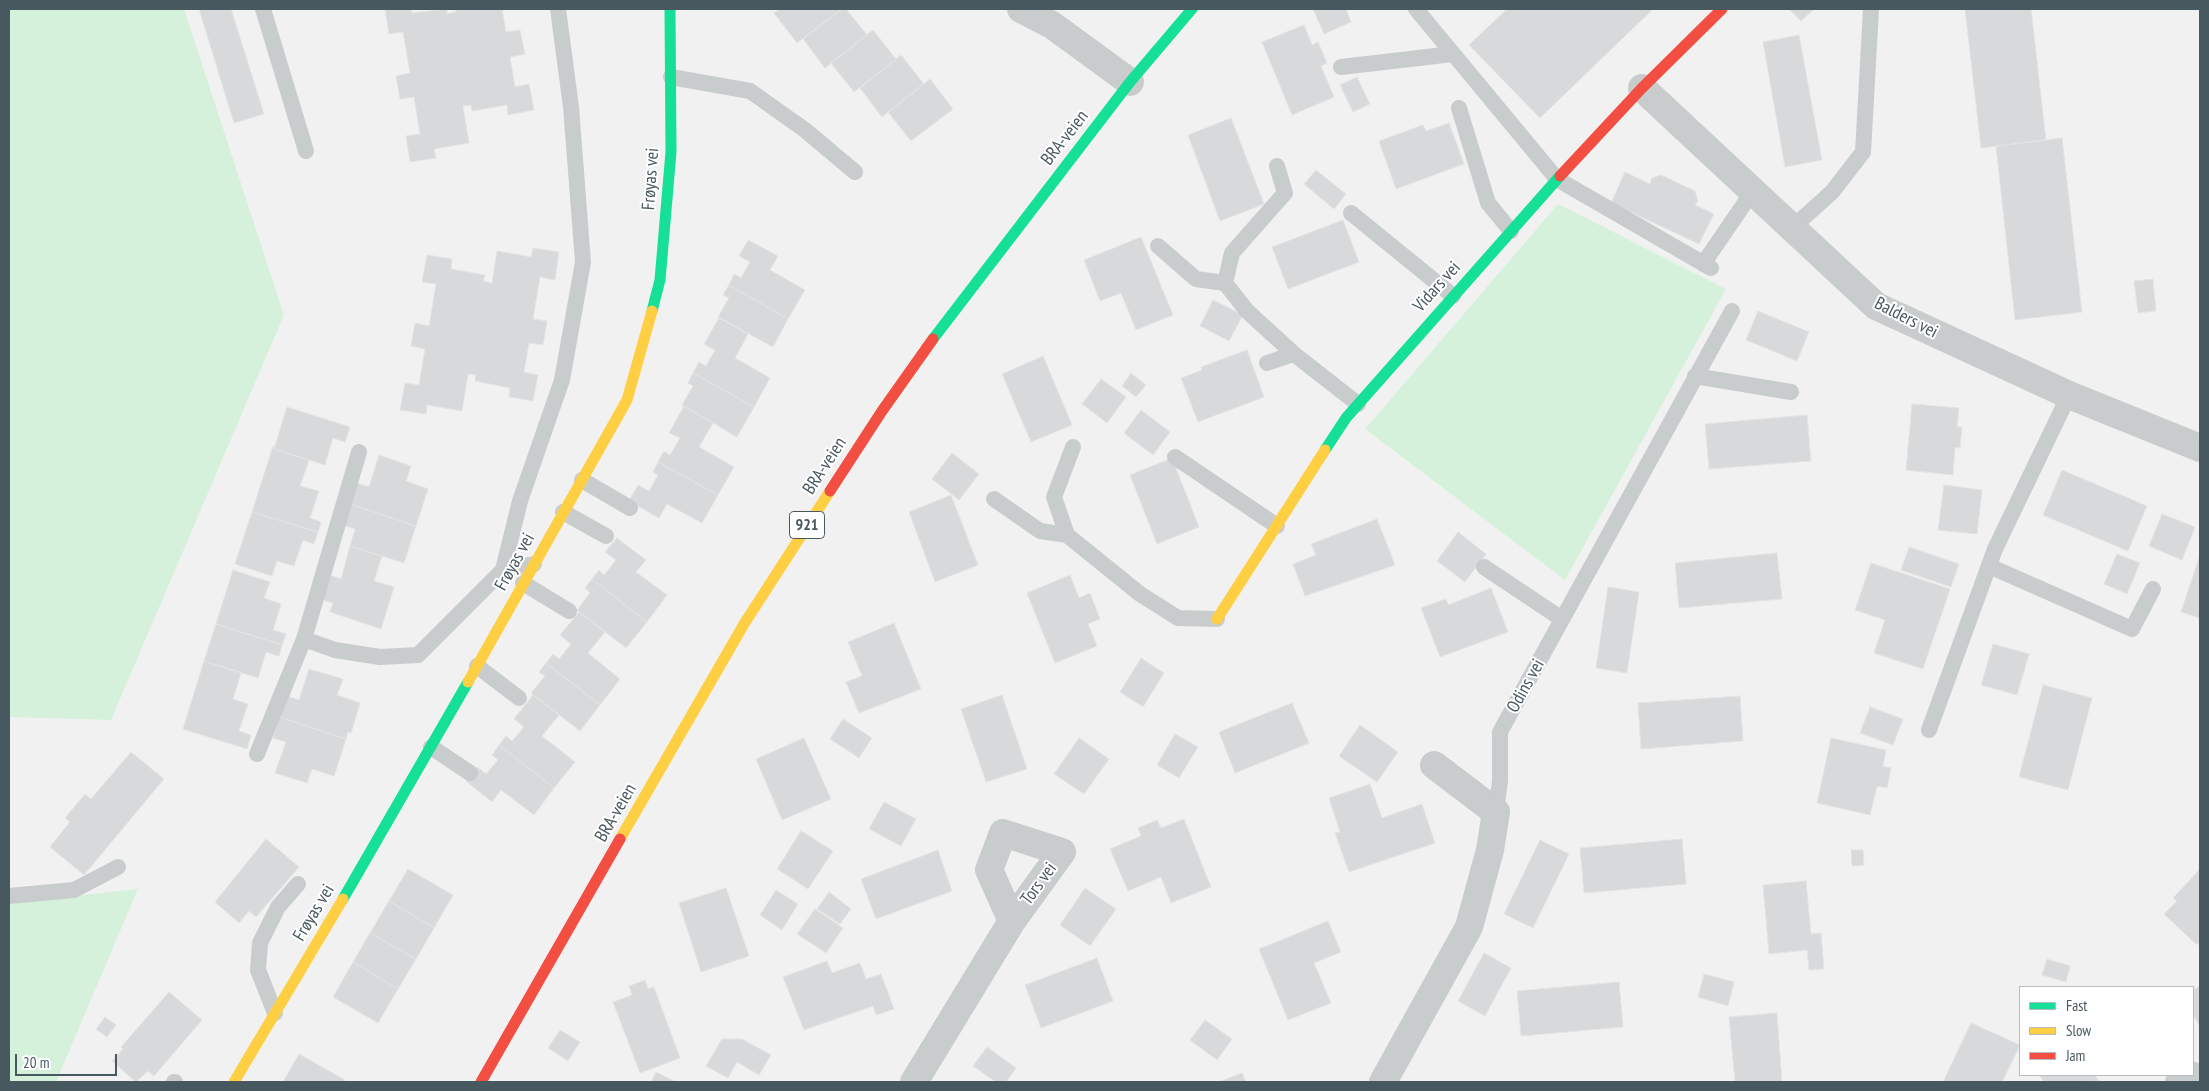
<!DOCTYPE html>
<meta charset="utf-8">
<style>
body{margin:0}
#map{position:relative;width:2209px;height:1091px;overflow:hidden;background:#f2f1f1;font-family:"PT Sans Narrow",sans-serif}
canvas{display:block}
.frame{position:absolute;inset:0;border:10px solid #48585f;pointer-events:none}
.legend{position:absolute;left:2019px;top:986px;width:175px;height:90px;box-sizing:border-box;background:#fff;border:1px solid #b6bcbf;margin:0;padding:6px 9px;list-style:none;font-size:15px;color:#48585f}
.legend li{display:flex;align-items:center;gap:10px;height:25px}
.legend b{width:25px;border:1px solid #b6bcbf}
.scale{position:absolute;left:15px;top:1054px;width:102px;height:22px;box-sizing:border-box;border:2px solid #48585f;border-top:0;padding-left:6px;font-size:15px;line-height:18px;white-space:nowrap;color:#48585f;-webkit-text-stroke:4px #fff;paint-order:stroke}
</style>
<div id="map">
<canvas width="2209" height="1091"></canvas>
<div class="frame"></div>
<ul class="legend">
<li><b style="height:6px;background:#16e098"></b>Fast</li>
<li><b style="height:6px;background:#ffcf43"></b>Slow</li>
<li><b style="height:6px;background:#f24e42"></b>Jam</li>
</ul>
<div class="scale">20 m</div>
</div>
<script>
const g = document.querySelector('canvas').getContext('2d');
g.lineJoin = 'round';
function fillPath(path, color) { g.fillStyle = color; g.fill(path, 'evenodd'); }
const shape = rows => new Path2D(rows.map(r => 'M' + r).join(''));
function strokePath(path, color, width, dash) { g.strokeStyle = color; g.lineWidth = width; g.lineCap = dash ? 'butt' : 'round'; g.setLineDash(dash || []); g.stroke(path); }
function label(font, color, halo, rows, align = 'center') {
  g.font = font + ' "PT Sans Narrow",sans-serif'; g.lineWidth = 4; g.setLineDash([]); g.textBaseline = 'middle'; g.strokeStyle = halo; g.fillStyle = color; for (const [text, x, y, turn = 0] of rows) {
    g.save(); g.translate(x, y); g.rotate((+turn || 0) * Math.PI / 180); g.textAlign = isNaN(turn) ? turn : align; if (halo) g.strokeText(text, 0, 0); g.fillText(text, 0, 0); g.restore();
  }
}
fillPath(shape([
 [9,9,184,9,284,315,111,720,9,717],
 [1558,204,1726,289,1565,580,1365,429],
 [138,889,56,1082,9,1082,9,903]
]), '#d6f1db');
const building = shape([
 [199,9,231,9,264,114,234,123,199,9],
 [385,9,411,9,412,13,447,9,447,14,456,12,455,9,502,9,506,32,520,30,525,54,510,57,515,87,529,84,534,110,508,115,507,105,472,111,471,105,463,106,469,143,434,149,436,158,410,162,406,136,420,134,414,97,400,99,396,76,410,73,403,32,389,34,385,9],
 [780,9,837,9,839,11,797,43,774,13,780,9],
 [842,9,846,9,867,35,825,68,803,39,842,9],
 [1313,9,1346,9,1351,22,1324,34,1313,9],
 [1507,9,1653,9,1540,118,1469,45,1507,9],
 [1789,9,1814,9,1801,21,1789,9],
 [1965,9,2031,9,2046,140,1981,148,1965,9],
 [1304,25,1312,45,1318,42,1327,63,1321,66,1334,97,1292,115,1262,42,1304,25],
 [873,30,896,59,854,92,831,63,873,30],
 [1799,35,1822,160,1785,167,1763,42,1799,35],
 [901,55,924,84,882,117,860,88,901,55],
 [1357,77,1370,104,1353,112,1340,85,1357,77],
 [930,79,953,109,911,141,888,112,930,79],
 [1231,118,1264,204,1220,221,1188,135,1231,118],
 [1449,123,1464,164,1396,189,1379,141,1423,125,1426,131,1449,123],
 [2062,138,2082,312,2015,320,1996,146,2062,138],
 [1316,170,1346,194,1334,209,1304,184,1316,170],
 [1625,172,1650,184,1652,178,1661,175,1695,191,1698,201,1695,205,1714,214,1699,244,1611,203,1625,172],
 [1343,220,1359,262,1288,289,1272,247,1343,220],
 [1141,237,1173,315,1136,330,1121,293,1100,301,1084,260,1141,237],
 [748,240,778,256,770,270,805,290,788,319,729,285,734,274,741,278,750,262,739,256,748,240],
 [533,248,559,252,555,280,540,277,533,319,547,321,543,345,529,343,524,372,538,375,533,401,509,397,510,388,475,381,476,375,468,374,462,411,427,405,426,414,400,410,405,383,419,385,425,349,411,346,415,323,429,326,436,284,422,282,427,255,452,259,451,269,485,275,483,281,492,283,497,251,531,257,533,248],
 [2153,279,2156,311,2138,313,2134,281,2153,279],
 [729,285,788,319,773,347,718,317,729,298,723,295,729,285],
 [1213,300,1243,315,1229,341,1200,326,1213,300],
 [1758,311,1809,332,1797,361,1746,340,1758,311],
 [719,318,748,334,735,358,770,378,754,407,693,373,699,362,706,366,715,350,704,344,719,318],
 [1247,350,1264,397,1198,422,1181,378,1202,370,1201,367,1247,350],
 [1043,356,1072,425,1031,442,1002,374,1043,356],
 [693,373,754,407,737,437,682,405,693,386,688,383,693,373],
 [1131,373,1146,385,1136,397,1122,386,1131,373],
 [1101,379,1126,397,1107,423,1082,404,1101,379],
 [1912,404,1959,408,1957,427,1962,427,1960,448,1955,447,1953,475,1906,470,1912,404],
 [684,406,713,423,699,447,734,467,718,495,658,462,664,451,670,455,680,438,669,433,684,406],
 [287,407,350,427,345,442,333,438,325,465,274,449,287,407],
 [1141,410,1170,432,1153,455,1124,433,1141,410],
 [1807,415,1811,461,1709,469,1705,424,1807,415],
 [273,446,274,449,309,460,300,486,319,491,310,518,321,522,318,532,252,512,273,446],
 [952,453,979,474,959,500,932,479,952,453],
 [379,455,411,466,406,481,428,489,416,526,350,504,356,483,369,487,379,455],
 [1172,458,1199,527,1157,544,1130,475,1172,458],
 [658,462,718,495,702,523,667,504,659,518,629,501,638,485,649,491,658,475,653,472,658,462],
 [2062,470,2147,506,2128,551,2043,515,2062,470],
 [1944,485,1982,490,1977,534,1938,530,1944,485],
 [951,495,978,565,935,582,909,512,951,495],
 [350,504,416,526,404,563,350,546,355,529,343,525,350,504],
 [252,512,318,532,314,544,303,540,294,566,277,561,272,576,235,564,252,512],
 [2162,514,2195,527,2182,560,2149,546,2162,514],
 [1377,519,1395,565,1305,596,1293,564,1316,555,1311,544,1377,519],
 [1458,532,1486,554,1465,582,1437,561,1458,532],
 [617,538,646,560,636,572,667,595,647,622,592,579,599,570,604,575,616,560,605,552,617,538],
 [350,546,382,556,374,581,394,587,381,629,330,612,333,603,319,599,327,574,341,579,350,546],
 [1909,547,1959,564,1951,587,1901,570,1909,547],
 [1777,553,1782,599,1679,608,1675,563,1777,553],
 [2117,554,2140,563,2127,594,2104,584,2117,554],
 [2200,555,2200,618,2181,612,2200,555],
 [1871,563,1950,589,1923,669,1874,653,1885,620,1855,610,1871,563],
 [233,570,270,582,264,598,281,604,273,630,286,634,282,645,216,624,233,570],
 [1070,575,1079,598,1090,593,1100,619,1088,624,1097,646,1055,663,1027,593,1070,575],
 [592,579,647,622,626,648,577,610,590,593,585,588,592,579],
 [1608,587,1639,592,1627,673,1596,668,1608,587],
 [1491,588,1508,632,1440,657,1421,608,1446,599,1448,605,1491,588],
 [579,612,605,632,588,653,620,679,600,705,546,663,553,654,559,659,571,644,560,635,579,612],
 [894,623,921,689,859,713,846,682,862,676,848,642,894,623],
 [216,624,282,645,279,656,266,652,258,678,204,661,216,624],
 [1993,644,2029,654,2017,695,1981,685,1993,644],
 [1141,658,1164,673,1143,707,1120,692,1141,658],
 [204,661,241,673,233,699,248,704,239,731,251,735,247,749,183,729,204,661],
 [546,663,600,705,580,731,531,693,545,676,539,672,546,663],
 [309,669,343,679,337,695,360,703,351,733,348,732,346,739,280,717,287,696,299,700,309,669],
 [2043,685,2092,698,2068,790,2019,777,2043,685],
 [533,695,559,715,542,736,575,762,554,788,499,745,506,736,512,741,524,727,514,719,533,695],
 [1002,695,1027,769,986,782,961,709,1002,695],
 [1740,696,1743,741,1641,749,1638,703,1740,696],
 [1292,703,1309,743,1235,773,1219,732,1292,703],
 [1870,707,1903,719,1893,745,1860,733,1870,707],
 [280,717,346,739,334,776,312,769,307,783,275,773,286,742,273,738,280,717],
 [843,719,872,738,859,758,830,739,843,719],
 [1360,725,1398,752,1377,782,1339,756,1360,725],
 [1175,734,1198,747,1179,778,1157,765,1175,734],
 [804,738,831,799,782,820,756,759,804,738],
 [1079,738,1109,759,1084,794,1054,774,1079,738],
 [1831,738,1886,750,1883,766,1891,768,1887,788,1877,786,1870,815,1817,803,1831,738],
 [499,745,554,788,534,815,501,790,492,802,466,781,477,767,486,774,498,760,492,755,499,745],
 [131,752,164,779,84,875,50,847,70,822,65,818,85,794,91,799,131,752],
 [1370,784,1382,818,1422,804,1435,843,1349,872,1335,833,1340,832,1329,798,1370,784],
 [884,802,916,819,901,846,869,829,884,802],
 [1184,819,1211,887,1171,903,1161,877,1128,891,1110,849,1141,836,1138,828,1157,820,1161,828,1184,819],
 [801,831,833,851,808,889,777,869,801,831],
 [266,839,299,867,256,917,249,911,239,923,215,902,266,839],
 [1682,839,1686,884,1584,893,1580,848,1682,839],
 [1540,840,1569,854,1533,928,1504,914,1540,840],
 [938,850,952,891,876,919,861,879,938,850],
 [1851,850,1863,850,1864,865,1852,866,1851,850],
 [408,869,453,895,434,928,389,901,408,869],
 [2200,869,2200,941,2197,945,2164,914,2177,901,2173,898,2200,869],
 [1806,881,1811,934,1821,933,1824,969,1809,970,1807,950,1769,954,1763,885,1806,881],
 [726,888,749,956,701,972,679,903,726,888],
 [1085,888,1116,909,1090,946,1060,925,1085,888],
 [776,890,798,904,782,930,760,915,776,890],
 [829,892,851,909,840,924,817,909,829,892],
 [389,901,434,928,416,959,370,933,389,901],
 [815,909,843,928,826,953,797,934,815,909],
 [1328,921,1341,952,1314,963,1331,1003,1288,1020,1259,949,1328,921],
 [370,933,416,959,398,989,353,962,370,933],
 [1484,953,1511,968,1485,1016,1458,1001,1484,953],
 [1097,958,1113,1001,1041,1028,1025,985,1097,958],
 [2047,959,2070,966,2066,982,2042,975,2047,959],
 [827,961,832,973,860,963,866,979,881,974,894,1009,876,1015,873,1006,804,1030,783,977,827,961],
 [353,962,398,989,378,1023,333,997,353,962],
 [1704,974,1734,982,1728,1006,1698,997,1704,974],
 [645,980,648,989,654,987,680,1058,640,1073,613,1002,632,995,629,986,645,980],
 [1619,982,1623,1027,1521,1036,1517,991,1619,982],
 [2200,986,2200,1027,2193,1014,2193,990,2200,986],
 [169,992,202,1020,154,1076,148,1071,136,1082,112,1061,123,1049,121,1047,169,992],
 [1777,1013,1782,1082,1735,1082,1729,1017,1777,1013],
 [105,1017,116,1025,107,1037,96,1029,105,1017],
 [1205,1020,1232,1039,1217,1060,1190,1040,1205,1020],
 [1971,1023,2020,1045,2002,1082,1943,1082,1971,1023],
 [560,1030,580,1042,568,1061,548,1048,560,1030],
 [722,1039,742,1039,771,1055,759,1075,737,1062,728,1078,706,1066,722,1039],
 [987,1047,1016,1068,1006,1082,996,1082,973,1066,987,1047],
 [299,1054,345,1080,344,1082,283,1082,299,1054],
 [656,1072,676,1082,651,1082,656,1072],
 [1242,1073,1246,1082,1219,1082,1242,1073],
 [2039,1075,2095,1075,2099,1081,2044,1082,2039,1075]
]);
fillPath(building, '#d8d9da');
strokePath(building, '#e3e3e4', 1);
strokePath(shape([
 [263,9,306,151],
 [1416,9,1557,179,1711,268],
 [1341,67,1453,54],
 [671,77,750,91,805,130,855,172],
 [1459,108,1488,203,1511,231],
 [1277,166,1285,193,1232,253,1225,283,1247,311,1294,354,1358,404],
 [1351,213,1453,296],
 [1792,228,1832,192,1863,152,1871,9],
 [1158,246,1196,279,1225,283],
 [1703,264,1753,191],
 [1267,363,1294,354],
 [1695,376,1791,392],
 [1073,447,1054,497,1067,535,1140,594,1178,618,1217,619],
 [359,452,304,639,335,650,380,657,418,655,503,570,534,564],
 [1175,457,1277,526],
 [582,480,630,508],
 [994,499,1040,531,1067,535],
 [563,512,606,536],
 [1989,566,2132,629,2153,589],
 [1484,567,1562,619],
 [503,570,520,501,562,380,583,262,571,107,558,9],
 [523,583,569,611],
 [477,666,519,698],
 [1929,730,1995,549,2069,395],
 [431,747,470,773],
 [257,754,304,639],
 [1496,812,1500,781,1500,732,1732,311],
 [9,896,74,890,118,867],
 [275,1013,258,970,260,943,278,907,298,884],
 [174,1082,175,1082]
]), '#c9cccd', 16);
strokePath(shape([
 [1021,9,1052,25,1130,82],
 [1642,88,1876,306,2069,395,2200,448],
 [1003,833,1062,852,1012,921,989,870,1003,833],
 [914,1082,1012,921],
 [1383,1082,1469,927,1490,850,1496,812,1434,765],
 [2179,1082,2191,1075]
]), '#c9cccd', 28);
strokePath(shape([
 [652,311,660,280,671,152,670,9],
 [933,339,1130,82,1192,9],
 [1325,450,1346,418,1560,176],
 [343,899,468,682]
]), '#16e098', 11);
strokePath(shape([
 [1217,619,1325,450],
 [468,682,627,400,652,311],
 [620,839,744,624,830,491],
 [234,1082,343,899]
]), '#ffcf43', 11);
strokePath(shape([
 [1560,176,1642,88,1722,9],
 [830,491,882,411,933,339],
 [481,1082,620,839]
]), '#f24e42', 11);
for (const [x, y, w] of [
 [807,525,35]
]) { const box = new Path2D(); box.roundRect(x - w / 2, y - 13.5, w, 27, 4); g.fillStyle = '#fff'; g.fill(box); strokePath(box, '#48585f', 1); }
label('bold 16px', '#48585f', null, [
 ["921",807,525]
]);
label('18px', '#48585f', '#fff', [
 ["BRA-veien",1065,138,-52],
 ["Frøyas vei",651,179,-86],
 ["Vidars vei",1437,287,-48],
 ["Balders vei",1906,318,27],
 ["BRA-veien",825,466,-57],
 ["Frøyas vei",515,562,-61],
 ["Odins vei",1526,686,-61],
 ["BRA-veien",616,813,-60],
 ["Tors vei",1039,884,-54],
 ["Frøyas vei",314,913,-59]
]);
</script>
